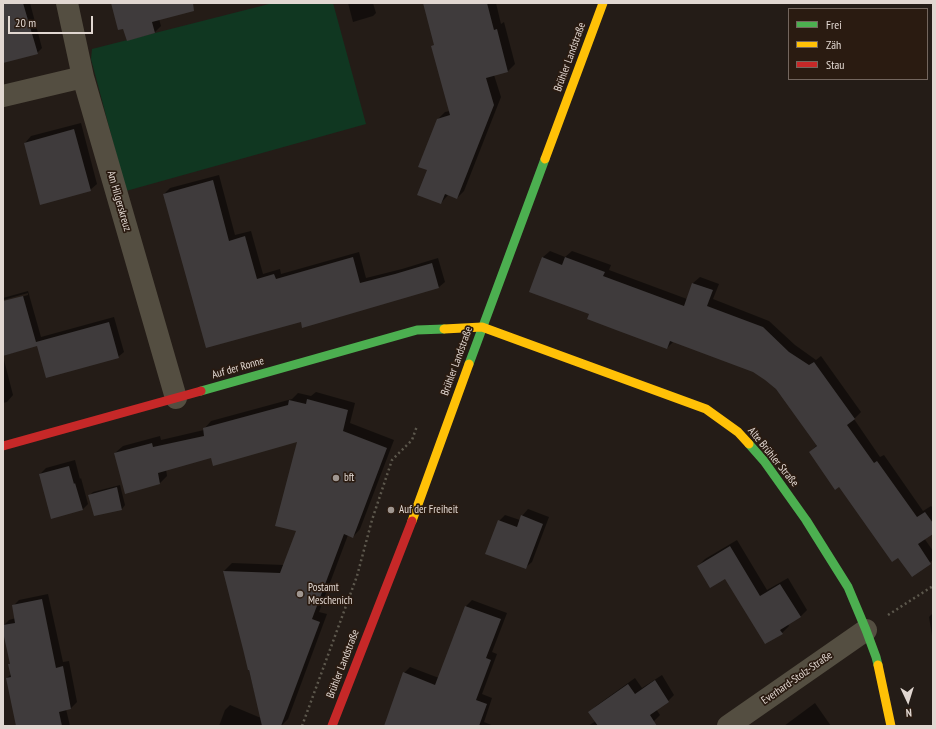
<!DOCTYPE html>
<meta charset="utf-8">
<style>
body{margin:0}
#map{position:relative;width:936px;height:729px;overflow:hidden;background:#241c17;font-family:"PT Sans Narrow",sans-serif}
canvas{display:block}
.frame{position:absolute;inset:0;border:4px solid #e1d7d1;pointer-events:none}
.legend{position:absolute;left:788px;top:8px;width:140px;height:72px;box-sizing:border-box;background:#2a1b11;border:1px solid #73665e;margin:0;padding:5px 7px;list-style:none;font-size:12px;color:#e1d7d1}
.legend li{display:flex;align-items:center;gap:8px;height:20px}
.legend b{width:20px;border:1px solid #73665e}
.north{position:absolute;left:888px;top:681px;width:40px;height:40px;-webkit-text-stroke:3px #2a1b11;paint-order:stroke;rotate:176deg;font-size:11px;font-weight:700;line-height:16px;text-align:center;color:#e1d7d1}
.north::after{content:'';display:block;margin:auto;width:14px;height:18px;background:#e1d7d1;clip-path:polygon(50% 0,100% 100%,50% 72%,0 100%)}
.scale{position:absolute;left:8px;top:16px;width:85px;height:18px;box-sizing:border-box;border:2px solid #e1d7d1;border-top:0;padding-left:5px;font-size:12px;line-height:14px;white-space:nowrap;color:#e1d7d1;-webkit-text-stroke:3px #2a1b11;paint-order:stroke}
</style>
<div id="map">
<canvas width="936" height="729"></canvas>
<div class="frame"></div>
<ul class="legend">
<li><b style="height:5px;background:#4caf50"></b>Frei</li>
<li><b style="height:5px;background:#ffc107"></b>Zäh</li>
<li><b style="height:5px;background:#c62828"></b>Stau</li>
</ul>
<div class="north">N</div>
<div class="scale">20 m</div>
</div>
<script>
const g = document.querySelector('canvas').getContext('2d');
g.lineJoin = 'round';
function fillPath(path, color) { g.fillStyle = color; g.fill(path, 'evenodd'); }
const shape = rows => new Path2D(rows.map(r => 'M' + r).join(''));
function strokePath(path, color, width, dash) { g.strokeStyle = color; g.lineWidth = width; g.lineCap = dash ? 'butt' : 'round'; g.setLineDash(dash || []); g.stroke(path); }
function label(font, color, halo, rows, align = 'center') {
  g.font = font + ' "PT Sans Narrow",sans-serif'; g.lineWidth = 3.5; g.setLineDash([]); g.textBaseline = 'middle'; g.strokeStyle = halo; g.fillStyle = color; for (const [text, x, y, turn = 0] of rows) {
    g.save(); g.translate(x, y); g.rotate((+turn || 0) * Math.PI / 180); g.textAlign = isNaN(turn) ? turn : align; if (halo) g.strokeText(text, 0, 0); g.fillText(text, 0, 0); g.restore();
  }
}
fillPath(shape([
 [273,3,333,3,366,124,126,191,91,59,92,49]
]), '#103721');
fillPath(shape([
 [3,3,30,3,42,48,37,53,3,62],
 [112,3,180,3,159,19,161,26,154,33,124,28],
 [348,3,373,3,376,13,373,16,353,22],
 [424,3,496,3,501,24,504,22,515,64,508,71,494,75,501,97,464,191,457,198,448,195,441,203,428,170,437,120,445,112,450,111,435,44],
 [81,123,97,184,90,190,25,143,31,136],
 [219,175,235,235,251,231,263,274,280,269,281,274,359,252,366,278,402,269,438,258,445,282,439,287,301,321,164,194,170,188],
 [550,251,565,257,572,251,611,265,609,270,687,299,693,283,700,277,719,284,713,299,769,321,795,345,816,360,821,356,861,412,854,419,880,457,884,455,923,511,931,506,933,508,933,532,924,538,933,551,933,560,912,575,899,556,810,452,817,445,777,388,754,371,674,341,667,348,590,314,530,291,543,257],
 [28,291,41,337,114,317,124,352,118,357,38,345,3,356,3,302,28,295,28,293,3,300,3,298],
 [3,360,4,360,13,395,7,402,3,403],
 [316,392,355,403,350,423,394,440,360,529,353,537,348,535,319,612,327,614,288,719,281,726,219,726,225,710,230,705,261,718,224,571,232,563,284,565,297,530,298,441,211,457,166,469,167,476,160,483,115,453,123,446,160,436,161,440,204,430,204,429,211,421,292,399,298,393,311,396],
 [75,460,80,479,81,478,88,504,82,510,40,474,46,468],
 [120,485,125,505,122,509,95,515,90,495,93,492],
 [528,509,549,517,532,562,525,568,499,521,505,515,520,520,522,516],
 [737,540,767,590,788,578,807,610,800,617,788,624,789,626,782,633,765,643,725,578,698,566,705,559],
 [48,594,63,662,69,661,77,702,71,708,66,709,70,726,18,726,7,678,11,674,9,665,11,663,3,626,9,620,16,618,13,606,19,600],
 [472,600,507,613,492,652,497,654,482,694,492,698,484,722,494,726,385,726,404,673,410,667,439,678,466,606],
 [933,613,933,642,929,617],
 [662,675,674,695,668,701,656,709,660,715,654,721,647,726,588,726,596,721,590,712,596,706,635,678,642,688],
 [815,703,831,726,784,726]
]), '#0007');
fillPath(shape([
 [3,3,23,3,38,54,3,63],
 [111,3,193,3,194,11,152,22,155,33,127,41,123,29,118,30],
 [423,3,487,3,494,30,497,29,508,72,486,78,494,105,457,199,445,194,441,204,417,195,427,170,418,167,437,119,450,115,431,46,434,45],
 [74,129,91,191,40,205,24,143],
 [213,180,229,241,245,236,257,279,274,274,276,279,353,257,360,283,395,274,432,263,439,288,302,328,301,322,206,348,163,194],
 [542,257,562,265,565,257,605,272,603,276,684,306,692,283,713,290,707,306,763,327,789,352,809,365,814,362,855,419,847,425,874,463,877,461,917,517,925,512,933,523,933,534,918,544,931,564,912,577,898,558,892,562,839,487,835,490,809,452,817,446,776,389,765,380,753,372,670,341,667,349,616,330,587,319,589,314,529,292],
 [23,296,36,342,109,322,119,358,46,378,37,346,3,356,3,301],
 [307,399,348,410,343,431,387,448,353,538,344,534,312,619,320,622,281,726,262,726,249,670,248,670,243,649,223,571,280,573,296,531,275,526,297,442,213,466,211,458,158,473,160,484,125,494,114,453,152,443,153,447,204,436,203,428,288,405,289,400,306,404],
 [69,466,74,484,75,483,83,510,51,519,39,474],
 [117,487,122,510,94,516,88,495],
 [521,515,543,524,526,569,485,554,498,520,517,527],
 [730,546,760,596,780,584,801,617,780,630,783,634,765,644,725,579,710,588,697,566],
 [42,599,56,668,63,666,71,709,59,712,62,726,16,726,6,678,11,677,8,664,10,664,3,632,3,625,15,623,12,605],
 [465,606,501,619,486,658,491,660,476,700,487,704,479,726,384,726,403,672,435,685],
 [655,680,669,702,650,715,657,726,598,726,588,712,628,684,635,694]
]), '#3f3b3c');
strokePath(shape([
 [888,615,933,586],
 [302,726,357,576,372,520,392,460,412,440,417,426]
]), '#5d584d', 2.5, [2, 3]);
strokePath(shape([
 [67,3,83,77,176,398],
 [3,96,83,77],
 [728,726,866,630]
]), '#544e41', 22);
strokePath(shape([
 [469,364,545,159],
 [201,391,417,330,444,329],
 [749,444,764,461,806,520,848,587,866,630,876,657,878,665]
]), '#4caf50', 9);
strokePath(shape([
 [545,159,603,3],
 [444,329,482,327,706,409,738,432,749,444],
 [412,521,469,364],
 [878,665,891,726]
]), '#ffc107', 9);
strokePath(shape([
 [3,446,201,391],
 [332,726,412,521]
]), '#c62828', 9);
for (const [x, y, r, color] of [
 [336,478,4,"#9f9690"],
 [391,510,4,"#9f9690"],
 [300,594,4,"#9f9690"]
]) { const dot = new Path2D(); dot.arc(x, y, r, 0, 2 * Math.PI); g.fillStyle = color; g.fill(dot); strokePath(dot, '#2a1b11', 1.5); }
label('11px', '#e1d7d1', '#2a1b11', [
 ["Brühler Landstraße",570,57,-70],
 ["Am Hilgerskreuz",119,201,74],
 ["Brühler Landstraße",457,361,-70],
 ["Auf der Ronne",238,368,-16],
 ["Alte Brühler Straße",773,457,51],
 ["Brühler Landstraße",343,664,-69],
 ["Everhard-Stolz-Straße",797,678,-35]
]);
label('11px', '#e1d7d1', '#2a1b11', [
 ["bft",344,478],
 ["Auf der Freiheit",399,510],
 ["Postamt",308,588],
 ["Meschenich",308,601]
], 'left');
</script>
